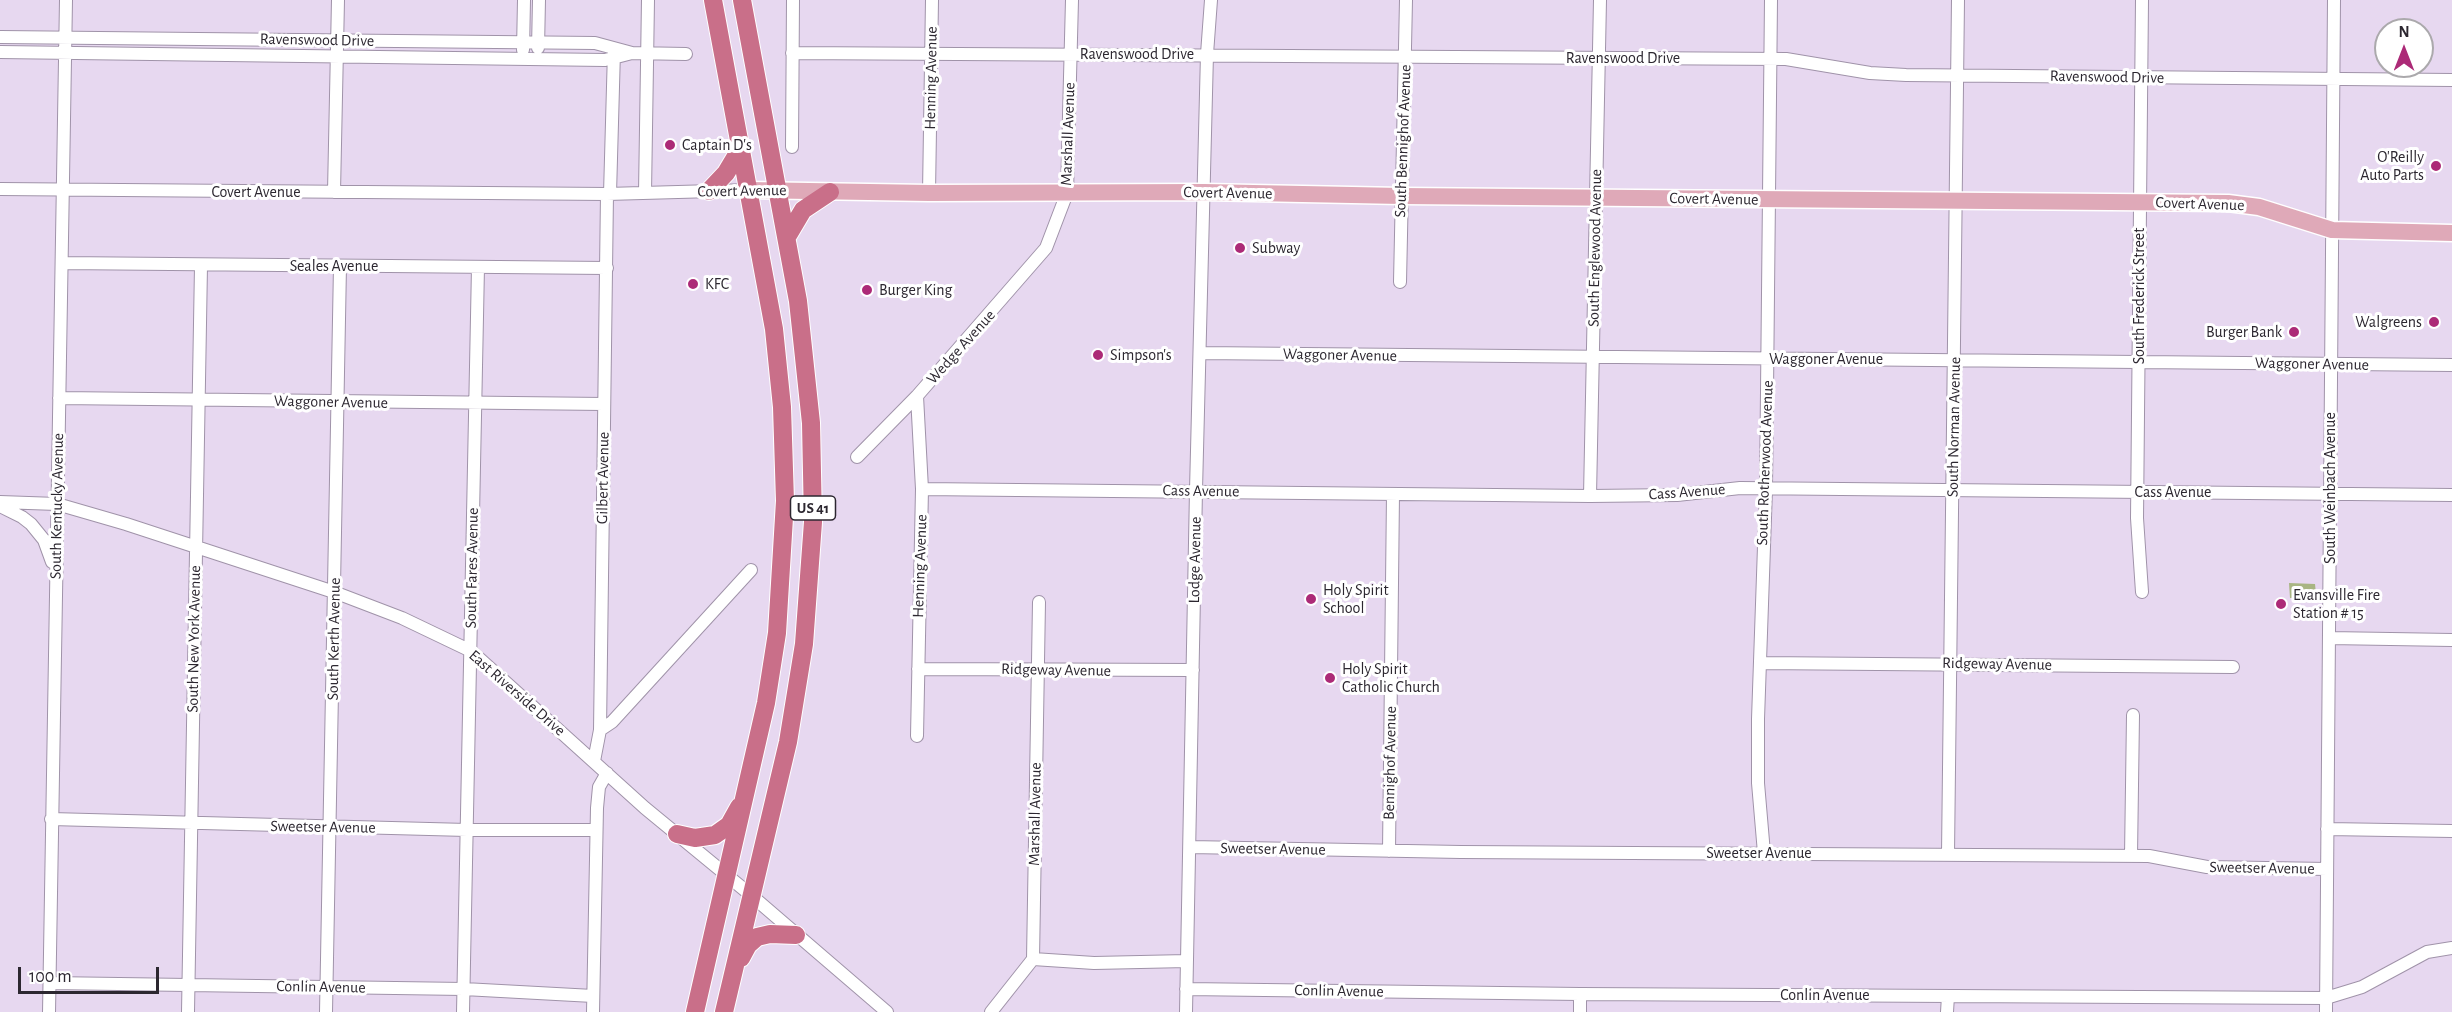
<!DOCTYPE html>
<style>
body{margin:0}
#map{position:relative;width:2452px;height:1012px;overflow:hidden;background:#e7d8f0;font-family:"Alegreya Sans",sans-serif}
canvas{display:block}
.north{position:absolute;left:2374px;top:18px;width:60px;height:60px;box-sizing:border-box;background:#fff;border:2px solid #aba9ac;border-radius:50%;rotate:0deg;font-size:16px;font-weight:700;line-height:24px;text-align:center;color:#2c2730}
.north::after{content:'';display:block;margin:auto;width:21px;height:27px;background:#ac2a77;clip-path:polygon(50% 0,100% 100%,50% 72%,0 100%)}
.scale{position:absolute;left:18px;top:967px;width:141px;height:27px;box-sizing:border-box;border:3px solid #2c2730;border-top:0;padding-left:8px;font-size:18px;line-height:21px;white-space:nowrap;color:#2c2730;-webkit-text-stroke:4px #fff;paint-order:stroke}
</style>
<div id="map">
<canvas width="2452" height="1012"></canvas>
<div class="north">N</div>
<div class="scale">100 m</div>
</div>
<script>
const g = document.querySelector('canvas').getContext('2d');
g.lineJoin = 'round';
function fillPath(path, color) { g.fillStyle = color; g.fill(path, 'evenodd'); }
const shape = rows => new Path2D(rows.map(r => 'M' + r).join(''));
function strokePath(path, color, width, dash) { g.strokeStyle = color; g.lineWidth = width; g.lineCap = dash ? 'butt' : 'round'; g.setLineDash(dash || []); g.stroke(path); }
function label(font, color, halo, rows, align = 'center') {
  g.font = font + ' "Alegreya Sans",sans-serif'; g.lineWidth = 6; g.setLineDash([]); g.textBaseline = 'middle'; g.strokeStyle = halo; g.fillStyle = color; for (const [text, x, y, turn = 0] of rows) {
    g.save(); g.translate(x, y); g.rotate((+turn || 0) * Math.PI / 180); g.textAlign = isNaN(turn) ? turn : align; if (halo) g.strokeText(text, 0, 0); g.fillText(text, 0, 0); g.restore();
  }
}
fillPath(shape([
 [2289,583,2315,584,2316,594,2313,598,2290,598]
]), '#a9b583');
const minor = shape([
 [2142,0,2137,518,2142,592],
 [0,37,595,43,632,53],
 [538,48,539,0],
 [523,50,524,0],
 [0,52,605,60,632,53,686,54],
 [792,53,1786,59,1870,73,1906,75,2452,80],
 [792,147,793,0],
 [0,189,607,194,749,190],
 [334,192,338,0],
 [645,193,648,0],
 [929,193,932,0],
 [610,194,614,51],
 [62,263,607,268],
 [1400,282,1406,0],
 [1200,353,2452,365],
 [917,396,922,489,917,736],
 [59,398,604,404],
 [857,457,917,396,1046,248,1067,193,1072,0],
 [922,489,1590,496,1677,495,1740,488,2452,495],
 [1590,496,1600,0],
 [0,502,57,504,126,524,334,592,402,618,471,651,645,808,752,896,887,1012],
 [0,506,22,517,31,524,44,540,52,562],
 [2329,638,2452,640],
 [1760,663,2233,667],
 [918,669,1193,670],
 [600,730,612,722,751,570],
 [594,761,600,730,607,194],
 [51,819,467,830,596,830],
 [2327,829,2452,831],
 [1190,847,1461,852,2149,856,2207,867,2327,869],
 [1389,851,1393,494],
 [1764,853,1758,783,1758,719,1766,489,1771,0],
 [1948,854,1958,0],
 [2131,856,2133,715],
 [1033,959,1094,963,1187,961],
 [50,983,464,989,593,996],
 [1186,989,1580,994,2326,998,2362,987,2427,952,2452,948],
 [49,1012,66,0],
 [188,1012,201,266],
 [326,1012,340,266],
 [463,1012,478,267],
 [593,1012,597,808,599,787,607,773],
 [991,1012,1033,959,1039,602],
 [1186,1012,1196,490,1207,54,1211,0],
 [1580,1012,1580,994],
 [1947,1012,1948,996],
 [2326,1012,2334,0]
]);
const major = shape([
 [749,190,929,193,1204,192,1401,196,2228,203,2259,207,2332,230,2452,233]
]);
const highway = shape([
 [709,191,726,173,741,148],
 [787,237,803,210,830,192],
 [677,834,695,838,715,835,729,825,739,807],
 [741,958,748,945,757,937,770,934,796,935],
 [695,1012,766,703,777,633,785,501,782,407,774,329,713,0],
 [724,1012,788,742,804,644,813,522,811,423,798,301,742,0]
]);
strokePath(minor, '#a093a9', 14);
strokePath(major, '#fff', 19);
strokePath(highway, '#fff', 20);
strokePath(minor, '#fff', 12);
strokePath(major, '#dfa9b8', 16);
strokePath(highway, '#c96f89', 18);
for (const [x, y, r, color] of [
 [670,145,6,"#ac2a77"],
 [2436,166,6,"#ac2a77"],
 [1240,248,6,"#ac2a77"],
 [693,284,6,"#ac2a77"],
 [867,290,6,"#ac2a77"],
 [2434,322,6,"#ac2a77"],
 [2294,332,6,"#ac2a77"],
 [1098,355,6,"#ac2a77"],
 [1311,599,6,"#ac2a77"],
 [2281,604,6,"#ac2a77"],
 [1330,678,6,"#ac2a77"]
]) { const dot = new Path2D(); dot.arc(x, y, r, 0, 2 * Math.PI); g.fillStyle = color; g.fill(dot); strokePath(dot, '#fff', 2); }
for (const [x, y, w] of [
 [813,508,45]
]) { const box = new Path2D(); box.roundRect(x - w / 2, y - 12, w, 24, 4.5); g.fillStyle = '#fff'; g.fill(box); strokePath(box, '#2c2730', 1.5); }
label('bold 15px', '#2c2730', null, [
 ["US 41",813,508]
]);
label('16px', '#2c2730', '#fff', [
 ["Ravenswood Drive",317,40,1],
 ["Ravenswood Drive",1137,54],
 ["Ravenswood Drive",1623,58],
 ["Ravenswood Drive",2107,77,1],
 ["Henning Avenue",931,78,-89],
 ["Marshall Avenue",1068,134,-88],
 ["South Bennighof Avenue",1403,141,-88],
 ["Covert Avenue",742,191,-1],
 ["Covert Avenue",256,192],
 ["Covert Avenue",1228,193,1],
 ["Covert Avenue",1714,199,1],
 ["Covert Avenue",2200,204,2],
 ["South Englewood Avenue",1595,248,-89],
 ["Seales Avenue",334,266],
 ["South Frederick Street",2139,296,-90],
 ["Wedge Avenue",961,347,-48],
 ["Waggoner Avenue",1340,355,1],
 ["Waggoner Avenue",1826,359],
 ["Waggoner Avenue",2312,364,1],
 ["Waggoner Avenue",331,402,1],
 ["South Norman Avenue",1954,427,-89],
 ["South Rotherwood Avenue",1765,463,-88],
 ["Gilbert Avenue",603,478,-89],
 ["South Weinbach Avenue",2330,488,-90],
 ["Cass Avenue",1201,491,1],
 ["Cass Avenue",1687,492,-4],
 ["Cass Avenue",2173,492],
 ["South Kentucky Avenue",57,506,-89],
 ["Lodge Avenue",1195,560,-89],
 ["Henning Avenue",920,566,-88],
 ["South Fares Avenue",472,568,-89],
 ["South New York Avenue",194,639,-89],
 ["South Kerth Avenue",334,639,-89],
 ["Ridgeway Avenue",1997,664,1],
 ["Ridgeway Avenue",1056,670,1],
 ["East Riverside Drive",517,693,41],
 ["Bennighof Avenue",1390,763,-89],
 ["Marshall Avenue",1035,814,-89],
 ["Sweetser Avenue",323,827,1],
 ["Sweetser Avenue",1273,849,1],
 ["Sweetser Avenue",1759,853],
 ["Sweetser Avenue",2262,868,1],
 ["Conlin Avenue",321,987,1],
 ["Conlin Avenue",1339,991,1],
 ["Conlin Avenue",1825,995]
]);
label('16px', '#2c2730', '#fff', [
 ["Captain D's",682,145],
 ["O'Reilly",2424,157,"right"],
 ["Auto Parts",2424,175,"right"],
 ["Subway",1252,248],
 ["KFC",705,284],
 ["Burger King",879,290],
 ["Walgreens",2422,322,"right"],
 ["Burger Bank",2282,332,"right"],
 ["Simpson's",1110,355],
 ["Holy Spirit",1323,590],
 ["School",1323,608],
 ["Evansville Fire",2293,595],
 ["Station # 15",2293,613],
 ["Holy Spirit",1342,669],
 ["Catholic Church",1342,687]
], 'left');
</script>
